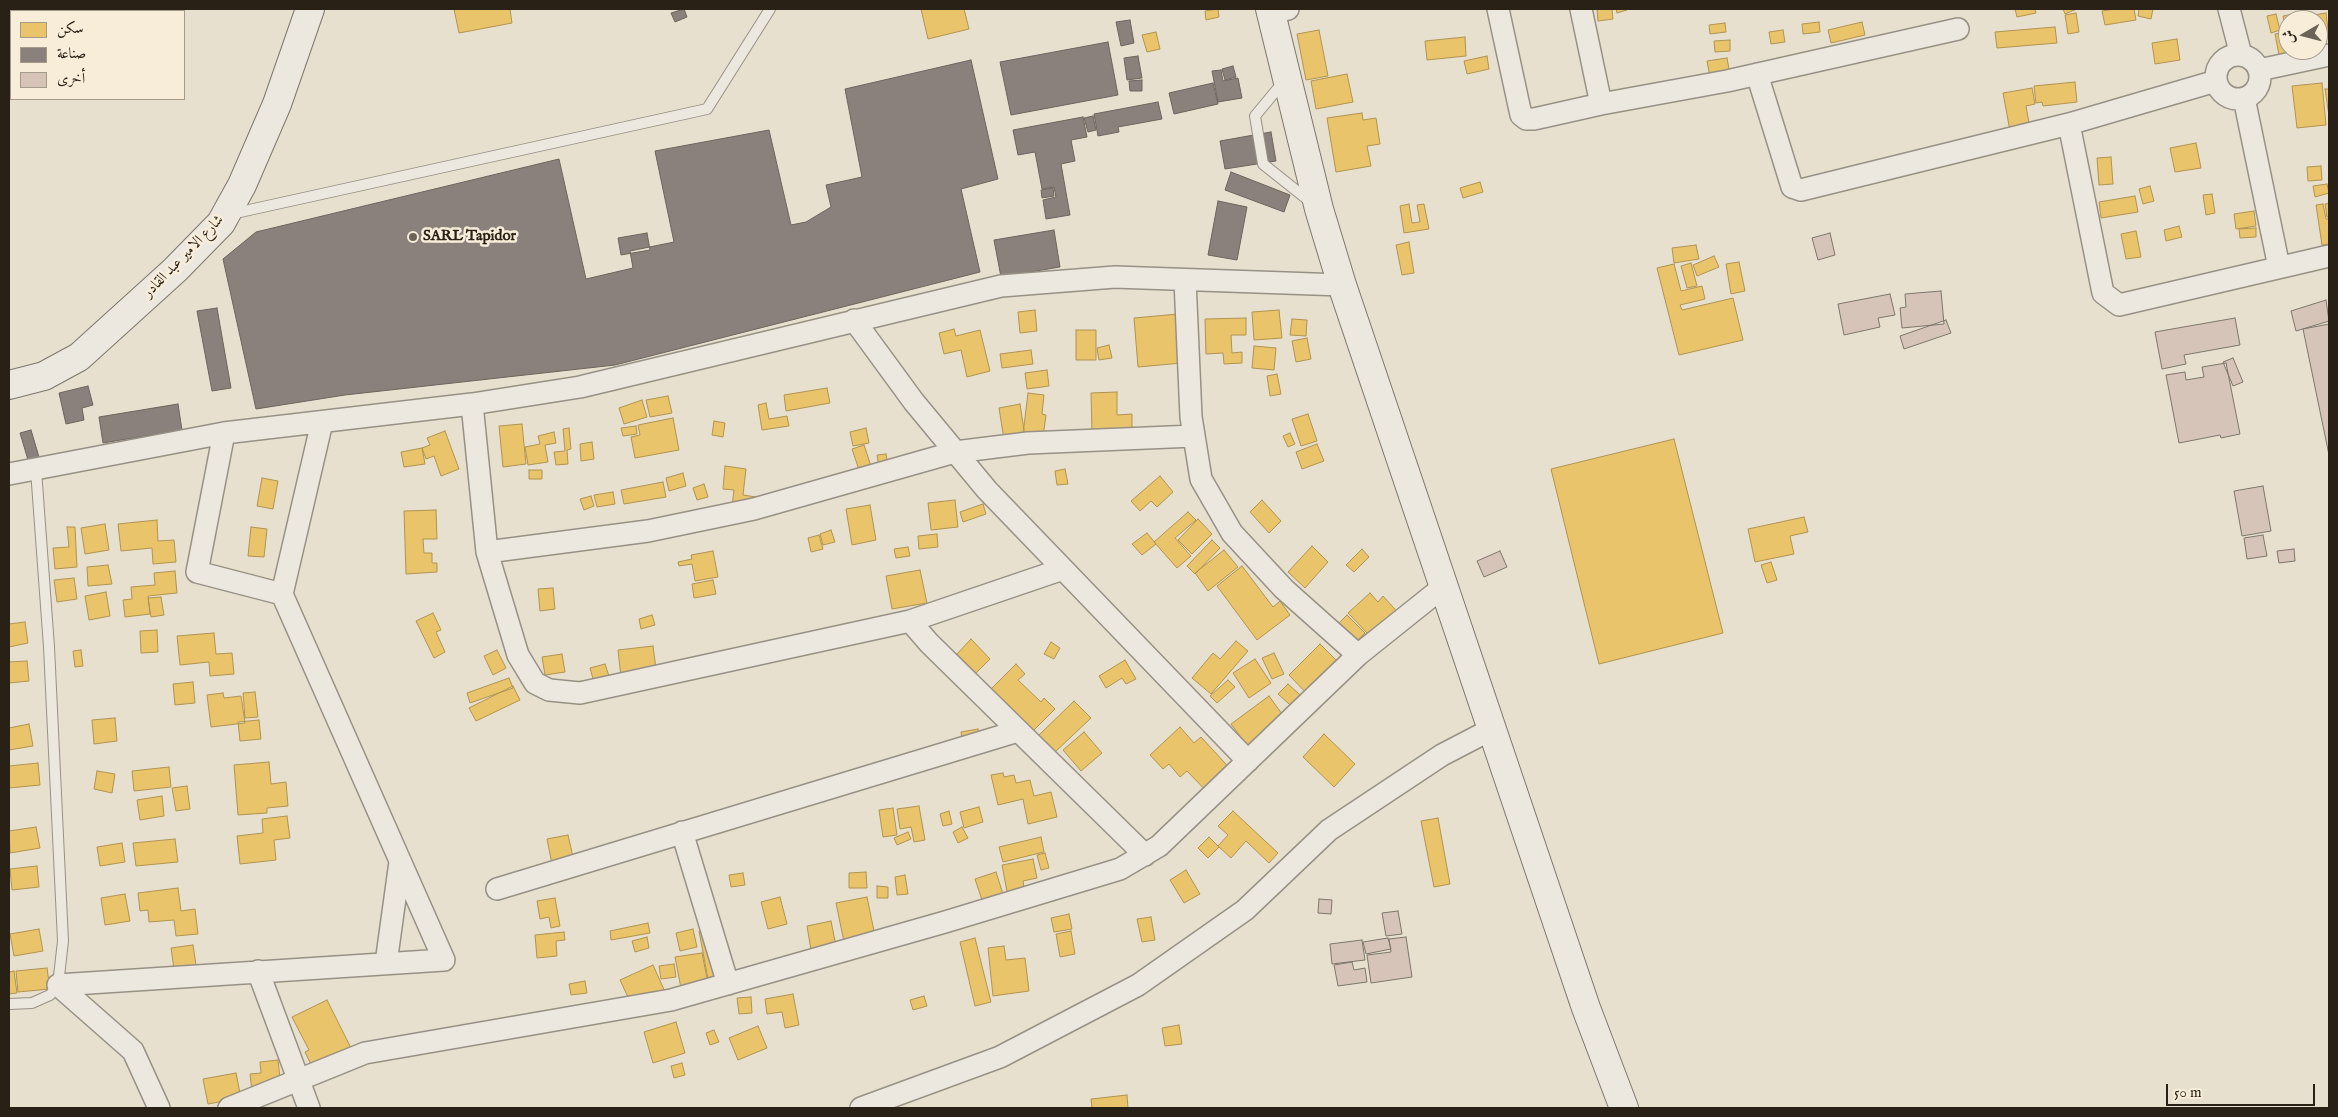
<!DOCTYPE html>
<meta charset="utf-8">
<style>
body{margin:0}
#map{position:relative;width:2338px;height:1117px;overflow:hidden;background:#e8e0ce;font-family:"IM FELL English",Amiri,serif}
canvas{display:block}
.frame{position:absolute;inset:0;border:10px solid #2a2116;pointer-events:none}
.legend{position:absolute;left:10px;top:10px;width:175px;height:90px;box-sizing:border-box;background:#f7edd9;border:1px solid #a59b8b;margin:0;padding:6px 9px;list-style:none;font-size:15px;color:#2a2116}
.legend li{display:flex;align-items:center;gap:10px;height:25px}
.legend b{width:25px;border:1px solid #a59b8b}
.north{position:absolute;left:2278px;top:10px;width:50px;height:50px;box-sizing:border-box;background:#f7edd9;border:1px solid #a59b8b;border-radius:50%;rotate:262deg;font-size:14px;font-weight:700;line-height:20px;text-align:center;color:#2a2116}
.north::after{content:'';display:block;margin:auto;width:18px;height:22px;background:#6c6456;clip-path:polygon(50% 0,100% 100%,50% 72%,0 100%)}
.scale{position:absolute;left:2166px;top:1084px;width:149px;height:22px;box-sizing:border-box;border:2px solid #2a2116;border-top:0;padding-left:6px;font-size:15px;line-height:18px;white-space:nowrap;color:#2a2116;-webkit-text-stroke:4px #f7edd9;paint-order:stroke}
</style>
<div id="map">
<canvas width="2338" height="1117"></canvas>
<div class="frame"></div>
<ul class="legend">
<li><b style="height:14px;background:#e9c46a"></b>سكن</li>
<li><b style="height:14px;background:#8a817c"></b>صناعة</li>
<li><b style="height:14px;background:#d6c4b8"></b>أخرى</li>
</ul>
<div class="north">ش</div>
<div class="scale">50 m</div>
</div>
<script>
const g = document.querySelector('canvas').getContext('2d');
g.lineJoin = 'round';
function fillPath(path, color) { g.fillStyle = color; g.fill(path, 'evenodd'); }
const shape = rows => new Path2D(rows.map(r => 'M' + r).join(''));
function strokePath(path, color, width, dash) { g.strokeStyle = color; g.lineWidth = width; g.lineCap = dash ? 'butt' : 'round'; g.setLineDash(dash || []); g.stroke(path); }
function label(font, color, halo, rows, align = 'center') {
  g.font = font + ' "IM FELL English",Amiri,serif'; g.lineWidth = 5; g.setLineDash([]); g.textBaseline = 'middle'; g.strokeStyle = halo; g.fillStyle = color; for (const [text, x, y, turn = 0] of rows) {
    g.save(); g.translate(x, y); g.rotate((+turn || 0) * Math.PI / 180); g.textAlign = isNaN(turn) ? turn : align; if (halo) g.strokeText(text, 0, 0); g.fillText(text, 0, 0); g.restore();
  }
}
const homes = shape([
 [454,9,510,9,512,23,459,33,454,9],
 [921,9,964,9,969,29,928,39,921,9],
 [1218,9,1219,17,1206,20,1205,11,1218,9],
 [1597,9,1612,9,1613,19,1598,21,1597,9],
 [1616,9,1626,9,1627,10,1617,13,1616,9],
 [2015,9,2035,9,2036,13,2017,17,2015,9],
 [2063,9,2077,9,2065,14,2063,9],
 [2115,9,2134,9,2136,20,2105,25,2102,11,2115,9],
 [2139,9,2153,9,2151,19,2138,16,2139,9],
 [2305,12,2307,20,2288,20,2288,50,2312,50,2280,60,2275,34,2286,32,2283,16,2305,12],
 [2076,13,2079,32,2068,34,2065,15,2076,13],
 [2326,13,2329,38,2320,40,2318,20,2316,20,2314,15,2326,13],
 [2276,14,2280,30,2271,33,2267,16,2276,14],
 [1819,22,1820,32,1803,34,1802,24,1819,22],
 [1862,22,1865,35,1831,43,1828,30,1862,22],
 [1725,23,1726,32,1710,34,1709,25,1725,23],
 [2055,27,2057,43,1997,48,1995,32,2055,27],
 [1319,30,1328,76,1306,80,1297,34,1319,30],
 [1783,30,1785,42,1771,44,1769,32,1783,30],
 [1156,32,1160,49,1147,52,1142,35,1156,32],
 [1465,37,1466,56,1427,60,1425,41,1465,37],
 [2177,39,2180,60,2155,64,2152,43,2177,39],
 [1730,40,1730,51,1715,52,1714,41,1730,40],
 [1487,56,1489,69,1467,74,1464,61,1487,56],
 [1727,58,1730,74,1710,77,1707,61,1727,58],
 [1347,74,1353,102,1316,109,1311,81,1347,74],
 [2075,82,2077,102,2043,106,2042,102,2036,103,2034,86,2075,82],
 [2322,83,2326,125,2297,128,2292,86,2322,83],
 [2032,88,2035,104,2026,106,2030,128,2010,131,2003,93,2032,88],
 [2325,89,2329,89,2329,116,2325,89],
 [1362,113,1363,120,1376,118,1380,144,1367,146,1371,166,1336,172,1327,118,1362,113],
 [2196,143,2201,168,2175,172,2170,148,2196,143],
 [2111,157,2113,184,2099,185,2097,158,2111,157],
 [2321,166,2322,180,2308,181,2307,167,2321,166],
 [1480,182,1483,192,1463,198,1460,188,1480,182],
 [2327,184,2329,193,2315,197,2313,186,2327,184],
 [2150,186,2154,201,2143,204,2139,189,2150,186],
 [2212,194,2215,213,2206,215,2203,195,2212,194],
 [2135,196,2138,212,2101,218,2099,202,2135,196],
 [2329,203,2329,217,2327,217,2325,204,2329,203],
 [1409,204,1412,223,1420,222,1417,205,1424,204,1429,229,1404,233,1400,206,1409,204],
 [2323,204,2326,219,2329,219,2329,244,2322,245,2316,205,2323,204],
 [2254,211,2256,226,2236,229,2234,214,2254,211],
 [2179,226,2182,237,2166,241,2164,230,2179,226],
 [2256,228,2256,237,2240,238,2239,229,2256,228],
 [2136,231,2141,257,2126,259,2121,234,2136,231],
 [1409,242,1414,273,1402,275,1396,245,1409,242],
 [1696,245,1699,259,1674,263,1672,248,1696,245],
 [1714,256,1719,267,1697,276,1693,265,1714,256],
 [1739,262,1745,291,1731,294,1726,264,1739,262],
 [1691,263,1697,286,1687,288,1681,266,1691,263],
 [1674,264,1681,291,1702,286,1705,299,1680,305,1682,310,1733,298,1743,340,1679,355,1657,268,1674,264],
 [1035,310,1037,331,1020,333,1018,312,1035,310],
 [1279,310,1282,338,1254,340,1252,312,1279,310],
 [1178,314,1182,363,1138,367,1134,318,1178,314],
 [1246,318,1246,335,1231,335,1232,353,1242,352,1242,363,1224,364,1223,353,1206,354,1205,319,1246,318],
 [1292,319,1307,320,1306,336,1290,335,1292,319],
 [954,329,956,336,980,330,990,371,967,377,961,350,944,354,939,333,954,329],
 [1076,330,1096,330,1096,360,1076,360,1076,330],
 [1307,338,1311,359,1296,362,1292,341,1307,338],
 [1109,345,1112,358,1099,360,1097,348,1109,345],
 [1254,346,1276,348,1274,370,1252,368,1254,346],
 [1031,350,1033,364,1002,368,1000,354,1031,350],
 [1047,370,1049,386,1027,389,1025,373,1047,370],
 [1277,374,1281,394,1270,396,1267,376,1277,374],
 [827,388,830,403,786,411,784,395,827,388],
 [1117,392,1117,415,1132,414,1132,433,1092,434,1091,393,1117,392],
 [1028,393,1044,395,1042,414,1046,415,1043,437,1023,434,1028,393],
 [668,396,672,413,650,417,646,400,668,396],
 [642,400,647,417,624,424,619,408,642,400],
 [766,403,769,419,787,416,789,426,762,430,758,405,766,403],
 [1020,404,1026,443,1005,446,999,408,1020,404],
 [1308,414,1317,441,1301,446,1292,419,1308,414],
 [673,418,679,450,635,458,631,437,640,435,638,425,673,418],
 [714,421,725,423,723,437,712,435,714,421],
 [522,424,526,464,503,467,499,426,522,424],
 [636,426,637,434,623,436,621,428,636,426],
 [569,428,571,449,567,450,568,464,556,465,554,452,565,451,563,429,569,428],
 [866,428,869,443,853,446,850,432,866,428],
 [445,431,459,469,441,476,434,456,426,459,422,448,430,445,427,438,445,431],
 [554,432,556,443,545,445,548,462,528,465,525,447,540,444,538,436,554,432],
 [1290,433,1295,444,1288,447,1283,436,1290,433],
 [1674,439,1723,633,1599,664,1551,469,1674,439],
 [592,442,594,459,581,461,580,444,592,442],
 [1317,444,1324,461,1302,469,1296,452,1317,444],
 [864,445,875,478,863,482,852,449,864,445],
 [422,448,425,464,404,467,401,452,422,448],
 [886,454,889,471,880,472,877,455,886,454],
 [725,466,746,469,743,495,756,497,755,509,732,506,734,490,723,489,725,466],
 [1065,469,1068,484,1057,485,1055,471,1065,469],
 [529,470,542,470,542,479,529,479,529,470],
 [683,473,686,486,669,491,666,478,683,473],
 [1160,476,1173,492,1157,507,1151,501,1140,511,1131,501,1160,476],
 [262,478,278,481,273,509,257,506,262,478],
 [663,482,666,497,624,504,621,490,663,482],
 [704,484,708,497,697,500,693,488,704,484],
 [613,492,615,504,597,507,594,495,613,492],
 [591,496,594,506,584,510,580,499,591,496],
 [955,500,958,527,931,530,928,503,955,500],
 [1262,500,1281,521,1269,533,1250,512,1262,500],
 [983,504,986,514,963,522,960,512,983,504],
 [870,505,876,540,852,545,846,509,870,505],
 [436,510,437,539,423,539,424,553,432,553,432,563,437,563,437,572,406,574,404,511,436,510],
 [1188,512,1196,520,1175,538,1191,556,1177,568,1154,542,1188,512],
 [1804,517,1808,532,1790,536,1794,554,1755,562,1748,529,1804,517],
 [1198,519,1212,534,1192,554,1178,540,1198,519],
 [157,520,158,541,174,540,176,562,153,564,152,548,121,551,118,524,157,520],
 [105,524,109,550,85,554,81,528,105,524],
 [67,527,75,527,77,567,55,569,53,548,69,547,67,527],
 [251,527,267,529,264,557,248,556,251,527],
 [831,530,835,542,823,545,820,534,831,530],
 [1147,533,1156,544,1142,555,1132,544,1147,533],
 [937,534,938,547,919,549,918,536,937,534],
 [819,535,823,549,811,552,808,538,819,535],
 [1212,540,1220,548,1195,574,1187,566,1212,540],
 [1312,546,1328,562,1305,588,1288,572,1312,546],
 [908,547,910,556,896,558,894,549,908,547],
 [1362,549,1369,557,1354,572,1346,565,1362,549],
 [1224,550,1238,567,1208,591,1195,573,1224,550],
 [713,551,718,577,695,581,692,564,679,566,678,562,692,559,691,555,713,551],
 [1771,562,1777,580,1767,583,1761,565,1771,562],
 [108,565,112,584,88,586,87,567,108,565],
 [1242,566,1273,607,1280,601,1290,615,1257,640,1217,586,1242,566],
 [920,570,927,603,892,609,886,576,920,570],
 [175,571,177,593,148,596,150,614,125,617,123,600,132,599,131,587,155,585,154,573,175,571],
 [74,578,77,599,57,602,54,580,74,578],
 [713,580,716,594,694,598,692,584,713,580],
 [553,588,555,609,540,611,538,589,553,588],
 [106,592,110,616,89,620,85,596,106,592],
 [1370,593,1378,602,1383,596,1402,617,1365,651,1356,642,1367,633,1348,613,1370,593],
 [161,597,164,615,151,617,148,598,161,597],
 [433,613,441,630,436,632,445,652,434,658,416,621,433,613],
 [652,615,655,625,641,629,639,619,652,615],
 [1347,615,1365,633,1350,647,1333,629,1347,615],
 [25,622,28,643,9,647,9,624,25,622],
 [157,630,158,652,141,653,140,631,157,630],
 [214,633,216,654,232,653,234,674,210,676,209,662,180,665,177,636,214,633],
 [971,639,990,659,976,673,957,654,971,639],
 [1236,641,1248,651,1211,694,1192,678,1213,653,1220,659,1236,641],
 [1051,642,1060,648,1054,659,1044,654,1051,642],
 [1320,644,1344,668,1312,699,1289,675,1320,644],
 [653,646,656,669,621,677,618,650,653,646],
 [81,650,83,666,75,667,73,651,81,650],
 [497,650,506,668,493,675,484,656,497,650],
 [1274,653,1284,674,1272,679,1262,658,1274,653],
 [562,654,565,672,545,675,542,657,562,654],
 [1255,659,1271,683,1249,698,1233,673,1255,659],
 [1125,660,1136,679,1126,684,1122,678,1106,688,1099,676,1125,660],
 [27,661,29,681,9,683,9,662,27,661],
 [605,664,611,682,595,686,590,668,605,664],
 [1016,664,1025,674,1018,680,1041,702,1044,698,1055,709,1032,732,990,690,1016,664],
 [509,678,513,688,470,703,467,693,509,678],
 [1228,680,1235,687,1217,703,1210,696,1228,680],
 [193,682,195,703,175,705,173,684,193,682],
 [1288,684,1309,703,1299,713,1278,694,1288,684],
 [513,686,520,700,476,721,469,708,513,686],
 [255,692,258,717,245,718,243,693,255,692],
 [223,693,224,698,241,696,245,723,211,727,207,695,223,693],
 [1269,696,1290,725,1252,752,1231,724,1269,696],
 [1074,701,1091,718,1053,754,1037,737,1074,701],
 [115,718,117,741,94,744,92,720,115,718],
 [259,720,261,739,240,741,238,722,259,720],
 [29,724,33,746,9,750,9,728,29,724],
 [1180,727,1194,743,1201,737,1235,774,1211,796,1187,771,1180,777,1169,764,1163,769,1150,755,1180,727],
 [978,729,981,744,963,747,961,732,978,729],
 [1084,732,1102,753,1081,771,1063,750,1084,732],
 [1324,734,1355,764,1334,787,1303,757,1324,734],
 [269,762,271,784,286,782,288,806,267,808,267,813,238,815,234,765,269,762],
 [38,763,40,785,9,788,9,766,38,763],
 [169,767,171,787,134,791,132,771,169,767],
 [97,771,115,774,112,793,94,789,97,771],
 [1003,773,1004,777,1014,775,1016,783,1030,780,1034,796,1051,792,1057,817,1028,824,1023,799,998,805,991,775,1003,773],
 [187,786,190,809,176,811,172,788,187,786],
 [162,796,164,816,140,820,137,800,162,796],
 [919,806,925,840,914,842,911,827,900,829,897,809,919,806],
 [979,807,983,822,964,828,960,812,979,807],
 [893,808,897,835,883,837,879,810,893,808],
 [949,811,952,824,943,826,940,814,949,811],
 [1233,811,1278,853,1269,863,1246,841,1231,858,1218,846,1228,835,1218,826,1233,811],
 [287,816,290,838,274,840,276,860,240,864,237,836,263,833,262,819,287,816],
 [1438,818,1450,884,1434,887,1421,821,1438,818],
 [36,827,40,848,10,853,9,831,36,827],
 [962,827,968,838,958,843,953,832,962,827],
 [908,832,911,839,897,845,894,838,908,832],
 [568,835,576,870,554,874,547,839,568,835],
 [1041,837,1044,852,1003,862,999,847,1041,837],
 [1209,837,1219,847,1208,858,1198,848,1209,837],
 [175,839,178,862,136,866,133,843,175,839],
 [122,843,125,862,100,866,97,847,122,843],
 [1045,853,1049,868,1041,870,1037,855,1045,853],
 [1033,859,1037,878,1023,881,1025,894,1008,897,1002,865,1033,859],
 [37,866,39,887,12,890,10,869,37,866],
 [1186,870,1200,894,1184,903,1170,880,1186,870],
 [866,872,867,888,849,888,849,873,866,872],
 [996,872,1003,894,982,900,975,879,996,872],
 [743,873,745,885,731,887,729,875,743,873],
 [905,875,908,894,897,895,895,877,905,875],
 [877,886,888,887,888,898,877,898,877,886],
 [178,888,181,911,195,909,198,934,176,936,174,920,149,922,148,910,140,911,138,893,178,888],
 [125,894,130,921,105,925,101,898,125,894],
 [780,897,787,924,768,929,761,902,780,897],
 [867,897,875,936,844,942,836,903,867,897],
 [555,898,560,926,551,928,549,917,540,919,537,901,555,898],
 [1069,914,1072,929,1054,932,1051,918,1069,914],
 [1151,917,1155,940,1142,942,1137,919,1151,917],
 [831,921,836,946,811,950,807,926,831,921],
 [648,923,650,933,611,940,610,931,648,923],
 [720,927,728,975,708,979,699,931,720,927],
 [39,929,43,951,14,956,10,934,39,929],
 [693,929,697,947,680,951,676,933,693,929],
 [1071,931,1075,954,1060,957,1056,934,1071,931],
 [564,932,565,940,556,941,557,956,537,958,535,935,564,932],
 [647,937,649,948,635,952,632,941,647,937],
 [975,938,991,1002,975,1006,960,942,975,938],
 [193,945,196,965,174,969,171,948,193,945],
 [1004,946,1006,960,1025,958,1029,991,993,996,988,948,1004,946],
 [702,953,708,983,681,988,675,957,702,953],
 [674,964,676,977,661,979,659,966,674,964],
 [653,965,666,994,633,1008,620,980,653,965],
 [47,968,50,989,18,992,16,971,47,968],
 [14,971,17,993,9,994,9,972,14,971],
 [585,981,587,993,571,995,569,984,585,981],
 [793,994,799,1025,785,1028,782,1012,767,1014,765,999,793,994],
 [924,996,927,1006,913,1010,910,1000,924,996],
 [751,997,752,1013,739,1014,737,998,751,997],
 [327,1000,354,1054,315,1073,305,1052,309,1050,292,1017,327,1000],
 [676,1022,685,1053,653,1063,644,1032,676,1022],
 [1179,1025,1182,1044,1165,1046,1162,1028,1179,1025],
 [758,1026,767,1048,738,1060,729,1038,758,1026],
 [714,1030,719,1042,710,1045,706,1033,714,1030],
 [278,1060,281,1088,252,1092,250,1074,261,1073,260,1062,278,1060],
 [682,1063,685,1075,674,1078,671,1066,682,1063],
 [236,1073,241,1098,208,1104,203,1079,236,1073],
 [1127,1095,1128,1108,1092,1108,1091,1099,1127,1095]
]);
fillPath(homes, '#e9c46a');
strokePath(homes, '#b09351', 1);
const industry = shape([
 [684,9,687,17,675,22,671,13,684,9],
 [1130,20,1134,43,1121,46,1116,22,1130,20],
 [1108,42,1118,95,1011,115,1000,62,1108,42],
 [1138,56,1142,78,1127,80,1124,58,1138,56],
 [971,60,998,179,961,189,980,272,615,365,345,395,256,409,223,259,256,232,559,159,586,279,633,268,630,251,674,242,655,151,769,130,791,225,806,222,831,207,826,185,862,177,845,89,971,60],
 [1233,66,1236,77,1225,80,1222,69,1233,66],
 [1221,70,1223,81,1238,78,1242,98,1218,102,1212,71,1221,70],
 [1142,80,1142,91,1130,91,1129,81,1142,80],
 [1213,83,1218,104,1174,114,1169,93,1213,83],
 [1158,102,1162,119,1118,127,1119,132,1098,136,1094,114,1158,102],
 [1093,116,1096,130,1088,132,1084,118,1093,116],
 [1083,117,1087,137,1071,140,1075,161,1061,164,1070,215,1046,219,1043,200,1056,197,1054,187,1042,189,1035,152,1018,155,1013,130,1083,117],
 [1271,132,1276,161,1225,169,1220,141,1271,132],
 [1231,172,1290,195,1284,212,1225,190,1231,172],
 [1053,188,1054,196,1042,198,1041,190,1053,188],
 [1218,201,1247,207,1237,260,1208,255,1218,201],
 [1054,230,1060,267,1001,277,994,240,1054,230],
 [647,233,650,250,621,255,618,238,647,233],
 [217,308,231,388,212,391,197,311,217,308],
 [88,386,93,405,82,408,84,420,66,424,59,393,88,386],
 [178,404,182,430,103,443,99,417,178,404],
 [31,430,39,457,28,460,20,433,31,430]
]);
fillPath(industry, '#8a817c');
strokePath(industry, '#6d645d', 1);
const building = shape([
 [1830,233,1835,255,1818,260,1812,238,1830,233],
 [1941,291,1944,324,1902,328,1900,308,1906,307,1905,294,1941,291],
 [1890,294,1895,315,1878,318,1880,327,1844,335,1838,304,1890,294],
 [2326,300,2329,321,2296,331,2291,311,2326,300],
 [2235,318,2240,345,2184,355,2186,364,2162,369,2155,332,2235,318],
 [1946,320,1951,333,1904,349,1900,336,1946,320],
 [2329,324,2329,455,2303,329,2329,324],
 [2233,358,2243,382,2233,386,2223,362,2233,358],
 [2226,363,2240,434,2221,438,2220,435,2179,443,2166,375,2185,372,2186,380,2204,377,2202,367,2226,363],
 [2263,486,2271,531,2242,536,2234,491,2263,486],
 [2263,535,2267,556,2247,559,2244,538,2263,535],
 [2294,549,2295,561,2279,563,2277,551,2294,549],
 [1500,551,1507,567,1484,577,1477,561,1500,551],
 [1319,899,1332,900,1331,914,1318,913,1319,899],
 [1398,911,1402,934,1386,936,1382,913,1398,911],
 [1406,937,1412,977,1371,983,1367,955,1391,952,1389,939,1406,937],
 [1388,938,1391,949,1366,954,1363,942,1388,938],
 [1362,940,1365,960,1332,964,1330,944,1362,940],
 [1352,962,1354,970,1365,968,1367,982,1338,986,1334,965,1352,962]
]);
fillPath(building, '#d6c4b8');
strokePath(building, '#7c766c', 1);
const lane = shape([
 [1284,81,1255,116,1263,164,1312,203],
 [231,214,707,109,770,9],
 [9,1004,32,1003,50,995,58,985,63,941,49,647,36,470]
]);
const street = shape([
 [1498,9,1521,115,1526,119,1534,119,1601,104],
 [1581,9,1601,104,1727,81,1958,29],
 [2229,9,2241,55],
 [1271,13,1288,9],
 '2216 77a22 22 0 1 1 44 0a22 22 0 1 1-44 0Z',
 [2259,70,2329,55],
 [1757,74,1792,187,1801,190,2069,124,2216,81],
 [2244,98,2279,267],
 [2069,124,2103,293,2119,305,2329,256],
 [1185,280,1191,417,1201,479,1232,533,1284,589,1358,655],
 [854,320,914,402,987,490,1248,761],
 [472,404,487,552,518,655,535,683,549,690,580,693,910,621,1063,569],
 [224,433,197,572,282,594],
 [9,474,224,433,472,404,580,387,1001,286,1115,277,1342,285],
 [487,552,648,531,754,509,955,452,1028,443,1194,436],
 [910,621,929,643,1145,855],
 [682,832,728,984],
 [497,889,1018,731],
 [386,963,400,862],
 [258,971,309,1108],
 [58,985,444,960,282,594,322,422],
 [58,985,133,1051,159,1108],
 [229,1108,365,1053,671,1000,945,922,1120,869,1159,846,1358,655,1443,587],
 [861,1108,1000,1057,1138,985,1245,910,1329,830,1442,755,1492,729]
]);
const secondary = shape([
 [1270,9,1319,209,1342,285,1586,1008,1624,1108],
 [9,385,44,376,79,357,175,270,221,223,242,185,277,104,310,9]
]);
strokePath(lane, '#979185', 12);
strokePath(street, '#979185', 24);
strokePath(secondary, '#7c766c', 30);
strokePath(lane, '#ece8e0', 10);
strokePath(street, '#ece8e0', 21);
strokePath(secondary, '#ece8e0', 28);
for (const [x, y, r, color] of [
 [413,237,5,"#6c6456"]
]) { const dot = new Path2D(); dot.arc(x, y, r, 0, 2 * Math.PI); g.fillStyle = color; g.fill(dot); strokePath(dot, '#f7edd9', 2); }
label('bold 15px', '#2a2116', '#f7edd9', [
 ["SARL Tapidor",423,237]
], 'left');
label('15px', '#2a2116', '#f7edd9', [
 ["شارع الامير عبد القادر",184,257,-46]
]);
</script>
